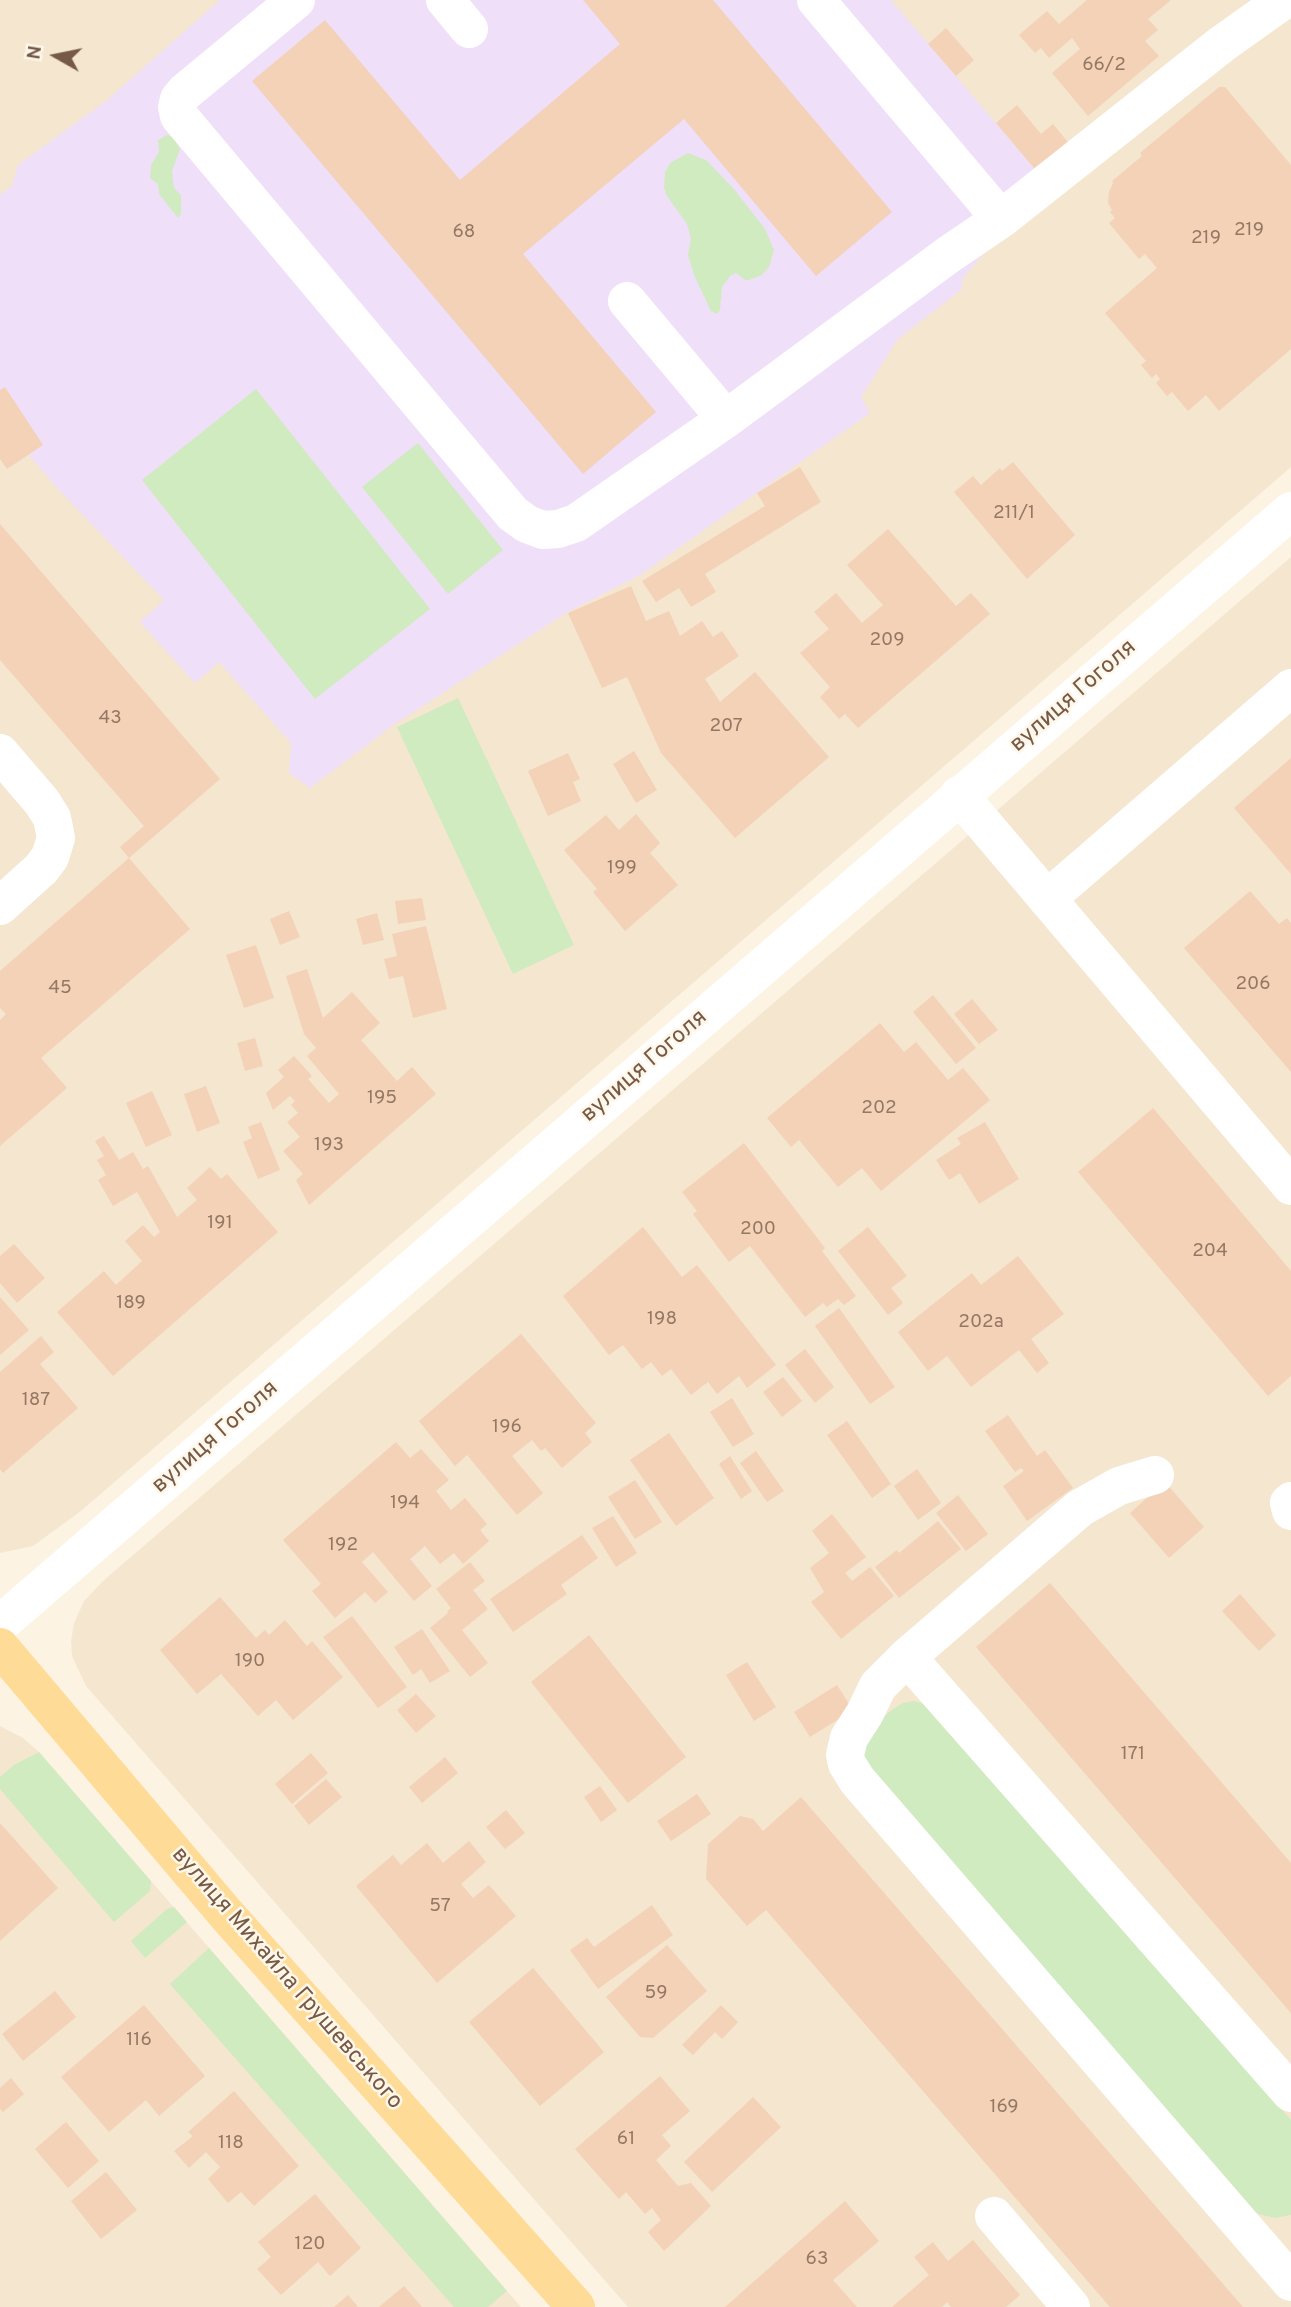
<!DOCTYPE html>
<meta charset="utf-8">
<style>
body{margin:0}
#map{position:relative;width:1291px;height:2307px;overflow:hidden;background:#fdf3e2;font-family:Overpass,sans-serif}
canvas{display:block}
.north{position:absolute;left:21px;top:21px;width:70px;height:70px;-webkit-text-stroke:5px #fff7e9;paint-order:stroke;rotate:279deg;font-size:19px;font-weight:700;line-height:28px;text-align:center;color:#765a47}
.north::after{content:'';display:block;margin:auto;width:24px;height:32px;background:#765a47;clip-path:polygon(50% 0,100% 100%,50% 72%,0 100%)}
</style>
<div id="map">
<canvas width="1291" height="2307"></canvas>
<div class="north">N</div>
</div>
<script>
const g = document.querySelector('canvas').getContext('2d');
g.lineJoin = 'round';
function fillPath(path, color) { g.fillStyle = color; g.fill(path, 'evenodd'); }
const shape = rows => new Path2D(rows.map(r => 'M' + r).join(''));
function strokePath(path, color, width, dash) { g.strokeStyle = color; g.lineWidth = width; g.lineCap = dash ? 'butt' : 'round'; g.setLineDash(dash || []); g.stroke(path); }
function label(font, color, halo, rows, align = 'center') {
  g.font = font + ' Overpass,sans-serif'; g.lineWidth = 5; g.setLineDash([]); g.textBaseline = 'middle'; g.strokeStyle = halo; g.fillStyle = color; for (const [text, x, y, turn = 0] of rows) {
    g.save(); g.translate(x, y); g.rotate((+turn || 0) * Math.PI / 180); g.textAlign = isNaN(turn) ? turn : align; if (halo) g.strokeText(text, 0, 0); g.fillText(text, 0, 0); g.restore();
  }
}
fillPath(shape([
 [0,0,1287,0,1291,4,1291,467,81,1511,33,1546,0,1553],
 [1291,557,1291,2307,628,2307,86,1686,72,1656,71,1641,74,1623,84,1601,103,1581],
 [0,1726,23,1738,39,1752,521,2307,0,2307]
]), '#f5e6d0');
fillPath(shape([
 [220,0,891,0,1057,195,983,254,963,278,961,290,898,339,861,397,870,413,640,575,566,613,392,726,310,788,289,773,291,743,219,662,195,683,140,622,164,600,58,489,29,455,7,469,0,459,0,195,12,186,18,165,106,101]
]), '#f0dff9');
fillPath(shape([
 [167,135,173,137,180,149,172,171,174,188,181,195,181,214,178,218,159,194,158,184,150,178,151,165,159,152,158,140],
 [688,153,706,160,733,188,765,229,774,250,769,267,762,275,749,280,745,280,736,273,730,276,722,287,720,310,717,314,711,311,694,275,688,255,691,238,687,224,667,196,664,188,665,172,670,163],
 [256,389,430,609,315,699,142,480],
 [418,443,503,550,448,594,362,487],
 [458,698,574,945,513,974,397,727],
 [914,1701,925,1704,935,1712,1291,2120,1291,2215,1275,2218,1258,2214,1244,2203,861,1761,869,1729,893,1709,903,1703],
 [39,1752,151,1881,150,1891,114,1922,0,1789,0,1777,14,1765],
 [174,1907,187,1922,145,1958,131,1941,167,1909],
 [209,1948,507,2291,488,2307,454,2307,170,1984]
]), '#d0ebc0');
fillPath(shape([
 [583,0,713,0,892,212,816,276,684,119,523,254,656,412,583,474,252,81,325,20,460,180,620,44],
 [1087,0,1171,0,1148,19,1158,30,1145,41,1159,56,1088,116,1052,73,1080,49,1072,38,1049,58,1041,48,1035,53,1019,35,1047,11,1059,24],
 [946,28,974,60,956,76,928,44],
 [1219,87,1225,87,1291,165,1291,349,1219,411,1206,395,1188,411,1172,392,1167,396,1156,383,1160,379,1156,374,1152,378,1141,365,1146,361,1105,313,1157,268,1145,254,1139,259,1109,223,1115,218,1110,212,1112,210,1108,203,1109,192,1113,183,1112,181,1142,156,1140,153],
 [1017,105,1041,134,1053,124,1071,146,1039,174,996,123],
 [5,387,43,445,7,469,0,459,0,390],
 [1013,462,1075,535,1027,579,954,492,973,476,981,485,1000,468,1002,471],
 [800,467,821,502,705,574,716,592,691,607,679,588,656,602,642,581,765,506,757,493],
 [0,524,220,779,129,858,190,929,41,1058,67,1088,0,1146,0,1020,6,1014,0,1008,0,971,129,858,120,847,144,826,0,660],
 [888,529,956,606,971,593,990,614,858,728,845,714,839,719,820,697,830,687,800,653,829,629,814,612,836,593,862,623,883,605,847,565],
 [631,586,646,621,669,611,680,636,702,621,713,637,722,631,739,656,705,679,720,702,755,672,829,757,735,838,661,753,627,677,602,688,568,613],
 [634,751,657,790,636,803,613,764],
 [568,753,580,779,573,782,581,801,548,816,528,771],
 [1291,758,1291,874,1234,808],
 [636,814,660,843,650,853,678,885,625,931,593,892,597,889,564,850,606,815,619,830],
 [1250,891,1279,924,1287,918,1291,923,1291,1072,1184,948],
 [422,898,426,920,398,924,395,901],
 [289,911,300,937,280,945,270,919],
 [377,913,384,940,363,945,356,919],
 [426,926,447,1009,413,1018,403,976,389,979,384,959,397,956,392,934],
 [256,945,274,998,244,1008,226,955],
 [307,969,323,1018,352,992,380,1023,361,1040,397,1081,412,1067,436,1094,309,1205,296,1180,303,1174,283,1151,300,1137,287,1122,298,1113,291,1105,295,1101,290,1096,273,1110,266,1093,284,1077,278,1070,294,1056,312,1076,308,1079,329,1103,339,1094,307,1056,316,1048,304,1034,286,976],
 [933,995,976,1048,956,1064,913,1012],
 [972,999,998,1030,979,1044,954,1014],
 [880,1023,904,1052,916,1042,948,1080,963,1068,990,1100,881,1191,862,1168,838,1187,799,1140,791,1147,767,1118],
 [255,1038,263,1066,245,1071,237,1043],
 [206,1086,220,1123,197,1132,184,1094],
 [152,1091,172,1135,146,1147,126,1103],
 [1153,1108,1291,1271,1291,1376,1268,1396,1078,1172],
 [261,1122,280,1170,258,1179,243,1142,252,1138,248,1127],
 [985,1122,1019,1179,979,1204,960,1173,949,1180,936,1160,961,1144,957,1138],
 [104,1136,119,1160,133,1152,143,1169,148,1166,177,1217,197,1200,187,1188,210,1167,221,1179,227,1174,278,1232,113,1376,57,1312,104,1271,116,1285,142,1261,125,1241,143,1225,154,1237,160,1232,137,1192,113,1206,98,1180,106,1175,97,1160,104,1156,95,1141],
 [744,1143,825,1248,822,1251,856,1296,844,1305,838,1299,827,1307,823,1303,805,1317,750,1246,729,1262,693,1214,697,1211,682,1192],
 [643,1227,682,1277,697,1265,776,1365,747,1388,739,1376,717,1394,708,1382,691,1395,671,1369,662,1376,651,1362,642,1369,623,1345,609,1355,563,1296],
 [868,1227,907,1276,891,1288,903,1303,888,1315,838,1251],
 [14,1244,45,1278,17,1303,0,1283,0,1256],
 [1018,1256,1064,1314,1031,1339,1049,1363,1037,1373,1019,1350,971,1387,947,1356,928,1371,898,1332,972,1273,981,1285],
 [0,1297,29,1330,0,1355],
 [839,1308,895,1387,870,1404,815,1326],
 [521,1334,596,1423,585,1433,592,1442,562,1468,545,1448,541,1451,532,1440,512,1456,543,1493,517,1515,467,1455,455,1466,419,1421],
 [41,1336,54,1352,40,1364,78,1408,3,1473,0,1469,0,1372],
 [805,1349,834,1387,815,1403,785,1365],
 [783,1377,802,1401,782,1417,763,1392],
 [732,1398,754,1434,733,1447,710,1412],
 [1008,1415,1037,1456,1045,1450,1073,1488,1027,1521,1003,1486,1024,1471,1021,1468,1015,1472,985,1431],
 [847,1421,891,1484,872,1498,827,1435],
 [669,1433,714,1498,676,1526,630,1460],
 [396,1442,410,1458,421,1449,449,1480,436,1491,451,1510,465,1498,487,1524,480,1530,489,1541,463,1564,454,1553,440,1564,425,1546,410,1559,432,1586,414,1601,373,1552,362,1562,388,1592,375,1603,365,1592,335,1618,312,1591,321,1584,283,1540],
 [756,1451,784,1491,767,1502,740,1463],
 [730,1456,752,1491,741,1499,719,1464],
 [917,1469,941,1503,918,1520,894,1486],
 [635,1480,662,1522,635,1539,608,1497],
 [1165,1482,1204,1527,1169,1558,1130,1513],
 [958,1495,988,1534,966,1551,936,1513],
 [832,1514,866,1557,845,1573,852,1581,870,1567,894,1596,841,1639,811,1602,824,1592,810,1568,829,1553,812,1531],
 [613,1516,637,1553,616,1567,592,1528],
 [938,1521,961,1549,899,1598,875,1567,897,1550,899,1553],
 [582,1535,598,1558,561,1585,567,1594,513,1632,490,1599],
 [470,1562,485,1581,473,1590,488,1609,462,1630,488,1663,470,1677,430,1628,448,1613,447,1611,451,1608,436,1589],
 [1050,1583,1291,1863,1291,2013,976,1647],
 [1240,1594,1276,1635,1259,1651,1222,1611],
 [220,1597,256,1638,265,1630,269,1635,285,1620,307,1646,312,1641,343,1677,293,1720,276,1700,258,1716,221,1674,197,1694,160,1650],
 [352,1616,407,1687,378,1708,323,1637],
 [422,1629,450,1671,430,1683,421,1669,413,1675,394,1647],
 [589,1635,686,1757,628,1803,531,1682],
 [747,1662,776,1707,754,1721,726,1675],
 [837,1685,853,1710,810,1737,794,1712],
 [416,1694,436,1716,416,1733,397,1710],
 [311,1753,328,1773,292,1804,275,1784],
 [445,1757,458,1773,422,1803,409,1787],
 [326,1779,342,1797,309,1825,294,1806],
 [600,1786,617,1810,601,1822,584,1797],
 [697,1794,711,1814,671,1841,657,1821],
 [801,1797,1243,2307,1110,2307,766,1910,747,1926,706,1879,708,1844,740,1816,753,1819,763,1831],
 [506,1810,525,1833,505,1849,486,1827],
 [0,1823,58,1888,0,1941],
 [469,1841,486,1862,461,1884,473,1898,489,1885,516,1916,437,1983,356,1886,393,1855,401,1865,427,1843,443,1863],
 [652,1905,673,1935,598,1989,570,1950,587,1938,594,1947],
 [667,1945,707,1991,653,2038,640,2037,606,1997],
 [533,1968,604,2052,540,2106,469,2022],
 [55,1991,76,2017,23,2061,2,2034],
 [144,2005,205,2076,159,2116,146,2100,109,2132,61,2077],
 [721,2005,738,2022,722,2039,715,2032,693,2055,682,2045],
 [660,2076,690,2111,662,2135,671,2146,656,2160,678,2186,691,2183,711,2206,664,2251,648,2232,661,2220,652,2208,645,2214,626,2192,619,2199,575,2149],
 [11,2078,24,2094,3,2112,0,2109,0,2088],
 [234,2091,299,2166,254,2206,241,2192,228,2203,208,2179,220,2167,206,2152,189,2168,174,2151,193,2136,188,2132],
 [753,2097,781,2127,712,2192,684,2162],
 [66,2122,99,2161,68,2188,35,2149],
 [106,2172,137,2210,101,2239,71,2201],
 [315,2194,361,2248,330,2276,318,2262,281,2295,257,2269,271,2257,258,2242],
 [845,2201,879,2241,833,2280,857,2307,725,2307],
 [973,2240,1020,2295,1006,2307,951,2307,947,2302,942,2307,892,2307,929,2275,914,2257,933,2242,948,2261],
 [404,2286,422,2307,379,2307],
 [348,2295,358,2307,334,2307]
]), '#f3d2b8');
strokePath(shape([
 [296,0,185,92,179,99,177,107,179,116,513,514,527,524,543,530,558,529,576,523,726,419,948,255,1001,219,1222,44,1284,0],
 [445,0,469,29],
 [816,0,1001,219],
 [627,301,726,419],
 [0,753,42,802,52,818,56,838,50,857,41,869,0,906],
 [959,795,1291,1186],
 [1047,899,1291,688],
 [1155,1475,1119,1486,1080,1508,907,1657,878,1686,865,1713,849,1738,845,1755,847,1764,857,1780,1291,2282],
 [1291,1501,1289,1503,1291,1511],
 [0,1624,1291,511],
 [907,1657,1291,2093],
 [994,2216,1071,2307]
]), '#fff', 38);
strokePath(shape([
 [0,1647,226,1914,576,2307]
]), '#fedc98', 38);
label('19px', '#957863', null, [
 ["66/2",1104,66],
 ["219",1249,231],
 ["68",464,233],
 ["219",1206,239],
 ["211/1",1014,514],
 ["209",887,641],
 ["43",110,719],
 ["207",726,727],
 ["199",622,869],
 ["206",1253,985],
 ["45",60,989],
 ["195",382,1099],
 ["202",879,1109],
 ["193",329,1146],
 ["191",220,1224],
 ["200",758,1230],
 ["204",1210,1252],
 ["189",131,1304],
 ["198",662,1320],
 ["202а",981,1323],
 ["187",36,1401],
 ["196",507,1428],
 ["194",405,1504],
 ["192",343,1546],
 ["190",250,1662],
 ["171",1133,1755],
 ["57",440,1907],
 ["59",656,1994],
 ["116",139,2041],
 ["169",1004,2108],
 ["61",626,2140],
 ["118",231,2144],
 ["120",310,2245],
 ["63",817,2260]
]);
label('23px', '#765a47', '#fff7e9', [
 ["вулиця Гоголя",1074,697,-41],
 ["вулиця Гоголя",645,1067,-41],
 ["вулиця Гоголя",216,1438,-41],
 ["вулиця Михайла Грушевського",286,1979,49]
]);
</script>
